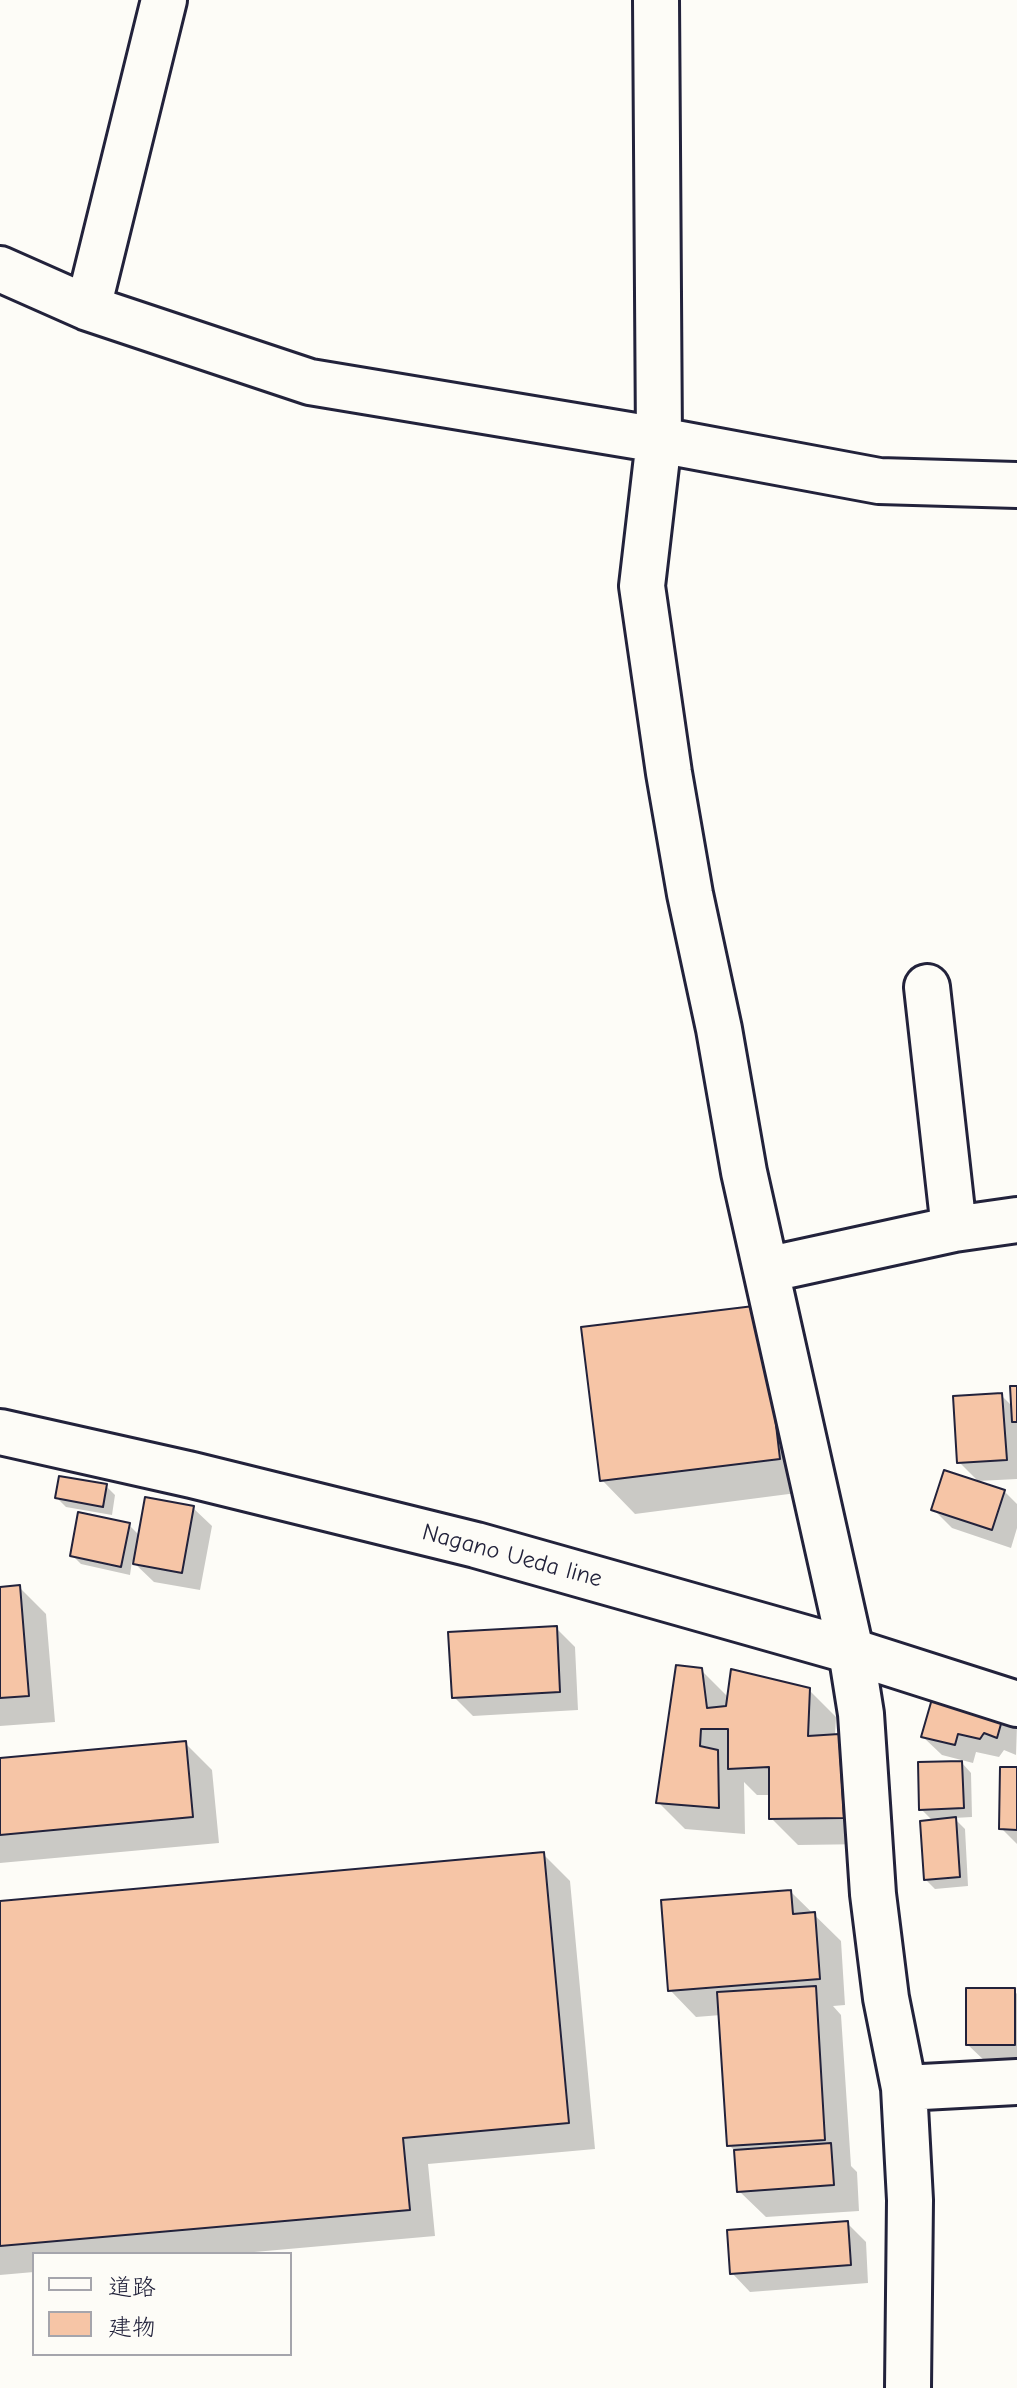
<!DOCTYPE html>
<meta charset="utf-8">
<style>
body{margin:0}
#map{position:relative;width:1017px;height:2388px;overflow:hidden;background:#fdfcf7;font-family:"Comic Neue","Klee One",sans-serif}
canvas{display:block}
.legend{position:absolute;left:32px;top:2252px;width:260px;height:104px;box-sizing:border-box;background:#fdfcf7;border:2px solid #a5a5ac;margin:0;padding:10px 14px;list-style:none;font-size:24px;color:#22223b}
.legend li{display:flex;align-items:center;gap:16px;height:40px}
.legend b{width:40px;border:2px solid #a5a5ac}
</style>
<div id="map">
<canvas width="1017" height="2388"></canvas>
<ul class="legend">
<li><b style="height:10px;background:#fdfcf7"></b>道路</li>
<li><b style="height:22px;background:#f6c5a6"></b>建物</li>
</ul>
</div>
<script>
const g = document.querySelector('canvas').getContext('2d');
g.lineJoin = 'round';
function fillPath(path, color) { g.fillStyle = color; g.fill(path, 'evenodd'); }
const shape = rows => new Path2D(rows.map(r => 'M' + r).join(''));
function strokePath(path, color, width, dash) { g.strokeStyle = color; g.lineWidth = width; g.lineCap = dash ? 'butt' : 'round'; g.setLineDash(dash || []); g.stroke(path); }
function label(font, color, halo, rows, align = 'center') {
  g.font = font + ' "Comic Neue",sans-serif'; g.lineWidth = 7; g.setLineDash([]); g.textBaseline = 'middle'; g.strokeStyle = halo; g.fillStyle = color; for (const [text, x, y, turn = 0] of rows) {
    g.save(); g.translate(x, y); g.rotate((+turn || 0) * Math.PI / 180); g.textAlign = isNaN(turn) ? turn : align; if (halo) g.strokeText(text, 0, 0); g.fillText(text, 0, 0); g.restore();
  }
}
fillPath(shape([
 [761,1307,812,1491,635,1514,602,1480],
 [1017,1388,1017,1479,978,1481,959,1462,1001,1395,1014,1408],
 [106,1486,115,1495,112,1515,66,1507,57,1498],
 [1004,1491,1017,1504,1017,1528,1011,1548,952,1528,933,1509],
 [193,1508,212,1526,200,1590,154,1582,132,1561,130,1575,81,1564,72,1555,129,1525,140,1536],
 [19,1587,46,1614,55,1722,0,1726,0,1589],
 [556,1628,575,1647,578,1710,473,1716,454,1697],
 [701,1670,729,1698,809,1690,836,1717,835,1736,838,1736,865,1762,870,1844,798,1845,771,1818,771,1795,757,1795,744,1782,745,1834,685,1829,658,1802],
 [1004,1712,1017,1725,1016,1755,1004,1750,999,1757,976,1752,973,1763,942,1755,923,1737],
 [185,1743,212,1770,219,1843,0,1863,0,1760],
 [962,1763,971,1773,972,1817,954,1818,965,1829,968,1886,935,1889,926,1880,933,1821,921,1809],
 [1017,1769,1017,1844,1001,1828],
 [543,1854,570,1881,595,2149,428,2164,435,2236,232,2254,34,2254,34,2272,0,2275,0,1903],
 [791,1892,841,1941,845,2005,833,2006,841,2015,851,2166,857,2172,859,2211,766,2217,739,2191,737,2153,729,2145,721,2015,696,2017,670,1990],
 [1014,1990,1017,1994,1017,2063,987,2063,968,2045],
 [847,2223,866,2242,868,2283,750,2292,732,2273]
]), '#0003');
const building = shape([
 [762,1305,780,1459,600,1481,581,1327,762,1305],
 [1010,1386,1017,1386,1017,1422,1012,1422,1010,1386],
 [1002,1393,1007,1460,957,1463,953,1396,1002,1393],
 [944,1470,1005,1490,992,1530,931,1510,944,1470],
 [59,1476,107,1484,103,1507,55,1498,59,1476],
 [145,1497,194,1506,182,1573,133,1564,145,1497],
 [78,1512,130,1523,121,1567,70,1556,78,1512],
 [20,1585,29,1696,0,1698,0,1587,20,1585],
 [557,1626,560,1692,452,1698,448,1632,557,1626],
 [676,1665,702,1668,707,1708,726,1706,731,1669,810,1688,808,1736,839,1734,844,1818,769,1819,769,1767,728,1769,728,1729,701,1729,700,1746,718,1750,719,1808,656,1803,676,1665],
 [934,1692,1005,1710,997,1738,984,1733,980,1739,958,1734,955,1745,921,1737,934,1692],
 [186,1741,193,1817,0,1835,0,1758,186,1741],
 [962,1761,964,1808,919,1810,918,1762,962,1761],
 [1000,1767,1017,1767,1017,1830,999,1829,1000,1767],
 [956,1817,960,1877,924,1880,920,1821,956,1817],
 [544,1852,569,2123,403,2138,410,2210,0,2246,0,1901,544,1852],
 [791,1890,793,1914,815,1912,820,1979,668,1991,661,1900,791,1890],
 [816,1986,825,2140,727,2146,717,1992,816,1986],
 [966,1988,1015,1988,1015,2045,966,2045,966,1988],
 [831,2143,834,2185,737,2192,734,2150,831,2143],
 [848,2221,851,2265,730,2274,727,2230,848,2221]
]);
fillPath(building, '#f6c5a6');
strokePath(building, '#22223b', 2);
const minor = shape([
 [656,0,659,440,642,586,669,773,690,894,719,1029,744,1172,851,1651,861,1714,873,1894,886,1998,904,2088,910,2200,908,2388],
 [0,269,88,308,310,382,659,440,879,481,1017,485],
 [88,308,164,0],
 [927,987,954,1229],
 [766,1270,954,1229,1017,1220],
 [904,2088,1017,2082]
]);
const major = shape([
 [0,1432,192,1475,476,1545,851,1651,1017,1704]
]);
strokePath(minor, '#22223b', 50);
strokePath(major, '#22223b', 50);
strokePath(minor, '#fdfcf7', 44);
strokePath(major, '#fdfcf7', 44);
label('24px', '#22223b', '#fdfcf7', [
 ["Nagano Ueda line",512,1556,15]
]);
</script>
